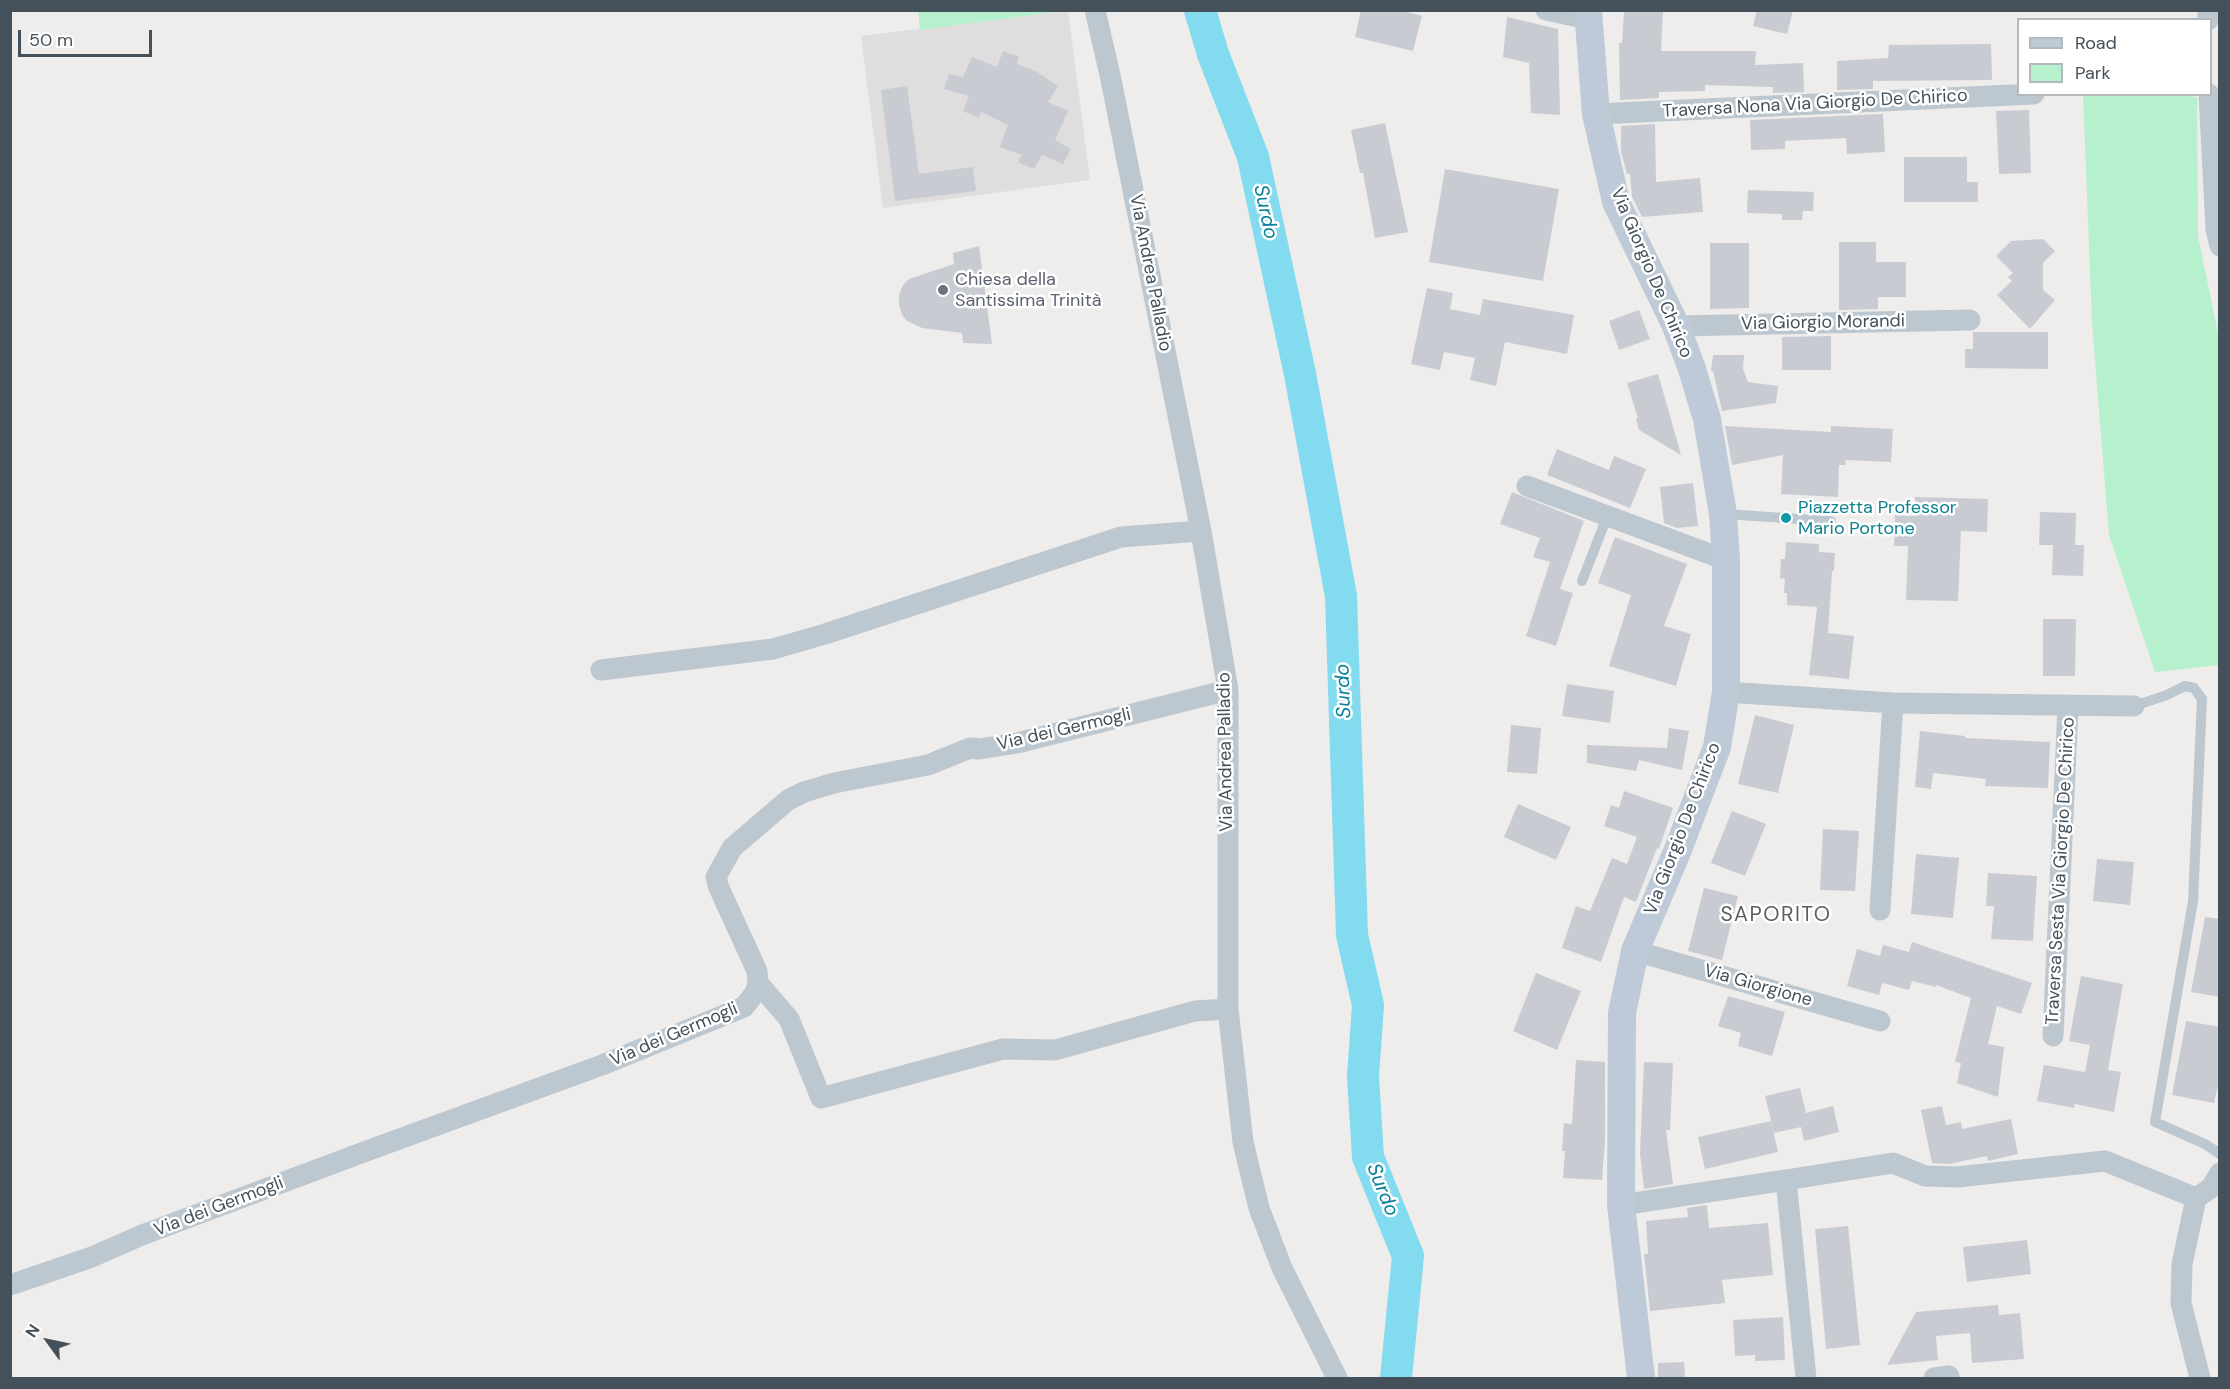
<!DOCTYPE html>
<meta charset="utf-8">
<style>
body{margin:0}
#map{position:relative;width:2230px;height:1389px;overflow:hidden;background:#efecec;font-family:"DM Sans",sans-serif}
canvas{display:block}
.frame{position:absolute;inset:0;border:12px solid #44505a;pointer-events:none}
.legend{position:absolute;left:2017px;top:18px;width:195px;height:78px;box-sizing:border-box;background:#fff;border:2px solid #b4b9bd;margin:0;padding:8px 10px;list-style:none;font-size:18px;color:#44505a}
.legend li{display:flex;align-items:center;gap:12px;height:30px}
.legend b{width:30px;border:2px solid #b4b9bd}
.north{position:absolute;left:18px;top:1311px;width:60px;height:60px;-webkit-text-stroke:4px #fff;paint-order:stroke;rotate:303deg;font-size:16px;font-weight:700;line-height:24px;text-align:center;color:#44505a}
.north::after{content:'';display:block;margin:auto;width:21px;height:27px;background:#44505a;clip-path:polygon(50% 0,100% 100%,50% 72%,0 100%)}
.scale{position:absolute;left:18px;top:30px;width:134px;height:27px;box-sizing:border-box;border:3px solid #44505a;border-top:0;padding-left:8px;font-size:18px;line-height:21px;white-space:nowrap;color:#44505a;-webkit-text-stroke:4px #fff;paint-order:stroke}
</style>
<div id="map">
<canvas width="2230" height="1389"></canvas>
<div class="frame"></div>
<ul class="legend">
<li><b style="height:8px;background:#becad7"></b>Road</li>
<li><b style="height:16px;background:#b7f0cc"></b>Park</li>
</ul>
<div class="north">N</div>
<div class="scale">50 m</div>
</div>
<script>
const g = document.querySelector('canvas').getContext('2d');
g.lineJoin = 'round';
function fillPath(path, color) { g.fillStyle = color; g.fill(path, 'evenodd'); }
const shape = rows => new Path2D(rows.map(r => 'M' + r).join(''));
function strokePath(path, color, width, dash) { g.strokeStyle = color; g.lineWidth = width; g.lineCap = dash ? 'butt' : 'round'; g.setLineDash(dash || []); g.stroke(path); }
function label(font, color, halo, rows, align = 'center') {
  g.font = font + ' "DM Sans",sans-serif'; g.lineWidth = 5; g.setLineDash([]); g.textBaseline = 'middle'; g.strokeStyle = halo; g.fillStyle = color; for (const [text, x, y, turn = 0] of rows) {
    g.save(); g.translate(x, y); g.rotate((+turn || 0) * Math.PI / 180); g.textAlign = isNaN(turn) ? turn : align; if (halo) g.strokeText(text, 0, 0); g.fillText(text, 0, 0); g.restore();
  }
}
fillPath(shape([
 [1068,11,1090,180,883,208,861,36]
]), '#e0ddde');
fillPath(shape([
 [918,10,1064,10,1064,11,920,30],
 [2164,94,2197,97,2198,236,2220,343,2220,665,2155,672,2109,535,2092,323,2083,95]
]), '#b7f0cc');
strokePath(shape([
 [1200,10,1213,54,1253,157,1300,374,1341,596,1352,935,1368,1005,1363,1077,1368,1157,1408,1256,1396,1378]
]), '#82dbef', 32);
fillPath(shape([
 [1361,10,1400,10,1422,16,1413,51,1355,37],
 [1624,10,1663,10,1661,51,1756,51,1755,65,1803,63,1804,92,1773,93,1773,87,1705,85,1705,91,1659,92,1659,98,1620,100,1619,43,1622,43],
 [1757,10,1793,10,1787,34,1753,26],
 [1507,17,1558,29,1560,115,1531,113,1529,63,1503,57],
 [1991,44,1992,80,1873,81,1873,89,1837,90,1837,61,1888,58,1889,45],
 [1003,51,1019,57,1017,64,1037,72,1058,86,1048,102,1068,111,1055,140,1071,149,1063,164,1042,155,1034,169,1018,162,1022,155,1000,147,1008,125,981,112,979,118,963,111,969,96,944,89,949,74,963,77,972,57,997,67],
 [907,86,919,174,973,167,976,191,895,201,881,90],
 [2029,110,2031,173,1999,174,1996,111],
 [1883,114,1885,152,1847,154,1846,138,1785,141,1785,149,1751,150,1750,120],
 [1385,123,1408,232,1375,238,1363,173,1360,173,1351,130],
 [1655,124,1656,182,1700,178,1703,212,1642,217,1632,197,1630,174,1627,174,1621,152,1621,126],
 [1904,157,1967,157,1967,182,1978,182,1978,202,1904,202],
 [1445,169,1559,189,1543,281,1429,262],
 [1748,190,1814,192,1813,211,1803,211,1802,220,1782,220,1782,214,1747,213],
 [2043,239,2055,251,2043,263,2043,290,2055,300,2030,329,1997,295,2012,281,2008,277,2013,273,1996,256,2011,241],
 [1839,242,1876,242,1876,262,1906,262,1906,297,1878,297,1878,309,1839,310],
 [1710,243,1749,243,1749,308,1710,309],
 [979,246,992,344,963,343,962,333,922,328,907,321,902,315,899,304,899,295,903,285,909,279,954,264,953,253],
 [1427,288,1453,293,1450,309,1480,315,1483,299,1574,315,1567,354,1505,342,1496,386,1470,380,1475,358,1444,352,1440,370,1411,364],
 [1639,310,1650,339,1619,350,1609,321],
 [1973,332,2048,332,2048,369,1965,368,1965,349,1973,349],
 [1831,336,1831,370,1782,370,1782,337],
 [1713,355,1744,355,1743,369,1748,382,1778,386,1776,403,1722,411,1713,371,1711,371],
 [1658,374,1668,409,1681,455,1639,430,1636,419,1638,418,1627,383],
 [1725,426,1831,432,1831,426,1893,429,1891,462,1846,460,1845,465,1839,465,1838,497,1781,494,1783,455,1732,465],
 [1557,449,1609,470,1614,456,1646,469,1630,508,1547,475],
 [1693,483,1698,526,1677,528,1664,523,1660,487],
 [1512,492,1584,521,1560,589,1573,593,1556,646,1526,636,1550,562,1533,557,1540,538,1500,524],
 [1915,497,1988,499,1987,532,1961,531,1958,601,1906,600,1908,546,1894,546,1895,515,1915,516],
 [2040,512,2076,513,2075,545,2084,545,2083,576,2052,575,2053,545,2039,545],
 [1615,537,1687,564,1664,626,1691,634,1676,686,1609,666,1631,595,1598,583],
 [1786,542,1819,544,1819,552,1835,553,1834,571,1832,571,1828,633,1854,636,1849,679,1809,675,1817,607,1787,605,1787,593,1784,593,1785,579,1780,578,1781,559,1785,559],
 [2043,619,2076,619,2075,676,2043,676],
 [1567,684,1614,691,1610,723,1562,716],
 [1755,715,1794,725,1778,793,1738,784],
 [1511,725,1541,728,1537,774,1507,772],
 [1669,728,1689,731,1682,770,1639,760,1636,771,1587,763,1587,745,1667,748],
 [1920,731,1965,736,1965,738,2050,742,2048,788,1985,786,1986,779,1933,773,1931,789,1915,787],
 [1624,791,1673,808,1659,849,1657,848,1636,902,1624,897,1601,962,1562,948,1576,906,1590,911,1612,858,1627,864,1637,837,1604,826,1611,805,1619,808],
 [1518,804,1571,827,1556,860,1504,837],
 [1732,811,1766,824,1745,876,1711,863],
 [1823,829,1859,831,1855,891,1820,890],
 [1916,854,1959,858,1953,918,1911,914],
 [2097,859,2134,862,2130,905,2093,901],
 [1988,873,2037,876,2033,941,1991,939,1994,906,1986,906],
 [1704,888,1738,896,1722,960,1688,951],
 [2205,917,2220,919,2220,997,2191,992],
 [1912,942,2032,983,2021,1014,1997,1006,1988,1044,2004,1047,1998,1097,1957,1083,1961,1063,1955,1062,1971,998,1936,985,1936,987,1912,981,1909,990,1882,983,1879,995,1847,986,1857,949,1880,956,1883,945,1909,952],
 [1536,973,1581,991,1557,1050,1513,1031],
 [2081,976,2123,984,2108,1070,2121,1072,2114,1112,2075,1104,2074,1108,2037,1101,2044,1065,2085,1072,2090,1045,2069,1041],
 [1728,996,1785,1012,1772,1056,1738,1046,1741,1033,1718,1026],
 [2186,1021,2220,1027,2220,1076,2214,1103,2172,1095],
 [1576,1060,1605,1062,1605,1141,1602,1180,1563,1178,1565,1151,1562,1151,1564,1123,1572,1124],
 [1644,1062,1673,1063,1670,1130,1666,1130,1673,1184,1644,1189,1640,1153],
 [1800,1088,1806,1113,1833,1106,1839,1132,1804,1141,1801,1127,1774,1133,1765,1096],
 [1942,1106,1946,1125,1961,1122,1962,1129,2011,1119,2018,1154,1988,1161,1987,1156,1949,1164,1932,1163,1921,1110],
 [1771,1121,1778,1152,1705,1169,1698,1137],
 [1707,1205,1709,1228,1768,1223,1773,1275,1722,1280,1725,1303,1650,1311,1644,1254,1648,1254,1646,1221,1688,1217,1687,1208],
 [1848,1226,1860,1345,1826,1349,1815,1229],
 [2027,1240,2031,1274,1967,1282,1963,1247],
 [1998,1305,1999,1315,2020,1313,2024,1359,1972,1363,1970,1333,1936,1336,1938,1360,1887,1365,1916,1312],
 [1783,1317,1785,1360,1755,1361,1755,1355,1735,1356,1733,1320],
 [1684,1362,1685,1378,1658,1378,1658,1363]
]), '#c9cbd2');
strokePath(shape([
 [1723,514,1831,521],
 [1582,581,1607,517],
 [2134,706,2167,695,2185,686,2194,688,2202,699,2193,901,2155,1122,2205,1144,2220,1154]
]), '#bcc7d0', 10);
strokePath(shape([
 [1095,10,1110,75,1201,531,1228,690,1228,1009,1243,1142,1259,1208,1282,1268,1337,1378],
 [1546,10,1588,19],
 [2208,20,2208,10],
 [2209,94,2216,229,2220,246],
 [1596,114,2034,94],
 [1676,326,1970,320],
 [1527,486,1726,560],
 [601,670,773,649,825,634,1121,537,1201,531],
 [1726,692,1893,703,2134,706],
 [1880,910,1893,703],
 [1635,951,1880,1021],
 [758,983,789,1019,821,1098,1003,1049,1055,1050,1195,1011,1228,1009],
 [2053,1036,2068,707],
 [1786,1180,1893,1163,1925,1176,1957,1177,2105,1161,2196,1198,2211,1188,2220,1173],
 [2196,1198,2182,1264,2181,1303,2200,1378],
 [1621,1205,1786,1180,1806,1378],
 [10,1285,92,1257,142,1235,372,1149,602,1065,744,1007,755,993,758,983,757,971,719,888,716,877,732,848,788,800,804,792,834,783,928,765,970,748,979,749,1017,743,1228,690],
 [1934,1378,1949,1376]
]), '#bcc7d0', 21);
strokePath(shape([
 [1588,10,1596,114,1616,202,1676,326,1692,369,1707,419,1723,514,1726,560,1726,692,1717,747,1677,852,1635,951,1622,1013,1621,1205,1641,1378]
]), '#becad7', 28);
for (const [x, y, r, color] of [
 [943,290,6,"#6b7280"],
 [1786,518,6,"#0f9aa8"]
]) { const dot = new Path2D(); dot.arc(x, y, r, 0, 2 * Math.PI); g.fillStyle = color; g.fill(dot); strokePath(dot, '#fff', 2); }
label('18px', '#44505a', '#fff', [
 ["Traversa Nona Via Giorgio De Chirico",1815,104,-3],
 ["Via Andrea Palladio",1150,273,79],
 ["Via Giorgio De Chirico",1651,273,67],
 ["Via Giorgio Morandi",1823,323,-1],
 ["Via dei Germogli",1064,730,-13],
 ["Via Andrea Palladio",1226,752,-91],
 ["Via Giorgio De Chirico",1683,829,-69],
 ["Traversa Sesta Via Giorgio De Chirico",2061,871,-87],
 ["Via Giorgione",1758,986,16],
 ["Via dei Germogli",674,1035,-23],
 ["Via dei Germogli",219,1207,-21]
]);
label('18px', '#5b616d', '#fff', [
 ["Chiesa della",955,280],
 ["Santissima Trinità",955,301]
], 'left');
label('18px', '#0d838f', '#fff', [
 ["Piazzetta Professor",1798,508],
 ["Mario Portone",1798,529]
], 'left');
label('italic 20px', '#07819c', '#fff', [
 ["Surdo",1265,212,78],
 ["Surdo",1344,691,-92],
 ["Surdo",1382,1190,68]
]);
g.letterSpacing = '1.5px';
label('21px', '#595d62', '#fff', [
 ["SAPORITO",1776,915]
]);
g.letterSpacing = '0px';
</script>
